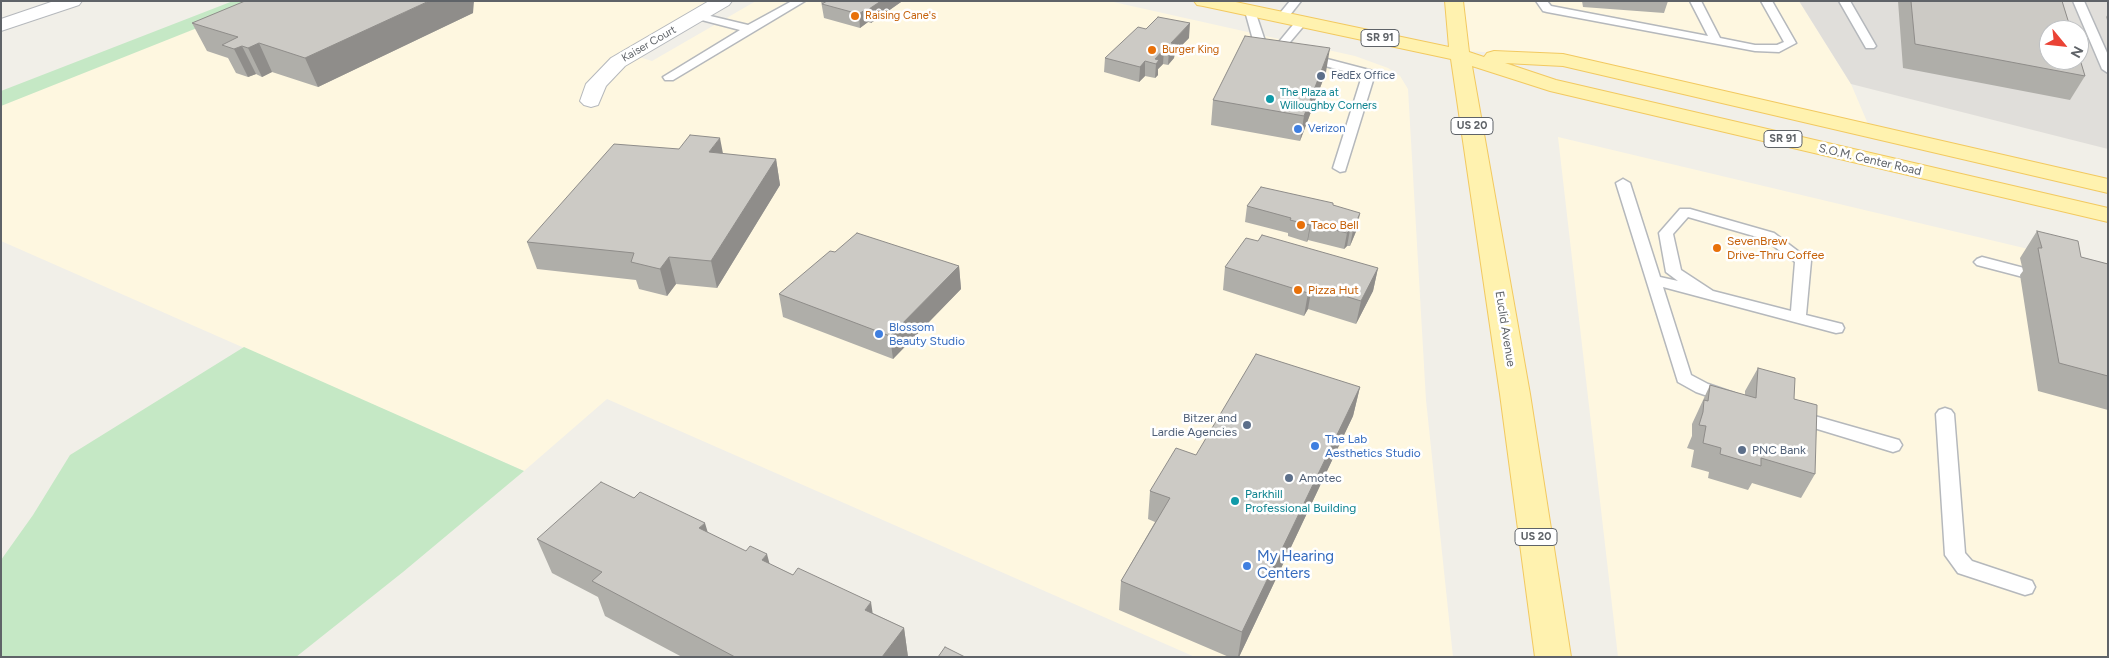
<!DOCTYPE html>
<style>
body{margin:0}
#map{position:relative;width:2109px;height:658px;overflow:hidden;background:#f1efe8;font-family:Figtree,sans-serif}
canvas{display:block}
.frame{position:absolute;inset:0;border:2px solid #5f6368;pointer-events:none}
.north{position:absolute;left:2039px;top:20px;width:50px;height:50px;box-sizing:border-box;background:#fff;border:1px solid #bfc1c3;border-radius:50%;rotate:118deg;font-size:14px;font-weight:700;line-height:20px;text-align:center;color:#5f6368}
.north::after{content:'';display:block;margin:auto;width:18px;height:22px;background:#ea4335;clip-path:polygon(50% 0,100% 100%,50% 72%,0 100%)}
</style>
<div id="map">
<canvas width="2109" height="658"></canvas>
<div class="frame"></div>
<div class="north">N</div>
</div>
<script>
const g = document.querySelector('canvas').getContext('2d');
g.lineJoin = 'round';
function fillPath(path, color) { g.fillStyle = color; g.fill(path, 'evenodd'); }
const shape = rows => new Path2D(rows.map(r => 'M' + r).join(''));
function strokePath(path, color, width, dash) { g.strokeStyle = color; g.lineWidth = width; g.lineCap = dash ? 'butt' : 'round'; g.setLineDash(dash || []); g.stroke(path); }
function label(font, color, halo, rows, align = 'center') {
  g.font = font + ' Figtree,sans-serif'; g.lineWidth = 5; g.setLineDash([]); g.textBaseline = 'middle'; g.strokeStyle = halo; g.fillStyle = color; for (const [text, x, y, turn = 0] of rows) {
    g.save(); g.translate(x, y); g.rotate((+turn || 0) * Math.PI / 180); g.textAlign = isNaN(turn) ? turn : align; if (halo) g.strokeText(text, 0, 0); g.fillText(text, 0, 0); g.restore();
  }
}
fillPath(shape([
 [251,1,717,1,626,53,652,61,756,1,1109,1,1355,56,1388,68,1400,76,1408,89,1426,400,1453,657,1195,657,607,399,524,471,1,241,1,104],
 [1460,1,1799,1,1851,84,1868,124,1562,57,1467,51],
 [1558,137,2108,268,2108,657,1618,657]
]), '#fef7e0');
fillPath(shape([
 [1799,1,2108,1,2108,149,1851,84],
 [2049,30,2079,30,2079,60,2049,60]
]), '#e0deda');
fillPath(shape([
 [233,1,265,1,1,106,1,91],
 [244,347,524,471,403,572,296,657,1,657,1,560,33,515,70,455]
]), '#c5e8c5');
const service = shape([
 [792,1,805,1,673,80,665,80,663,77,740,30,694,18,692,16,694,14,698,13,748,25,792,1],
 [1290,1,1301,1,1286,20,1278,20,1276,18,1290,1],
 [1536,1,1547,1,1551,6,1708,36,1690,1,1701,1,1720,38,1755,45,1777,45,1784,42,1761,1,1772,1,1796,43,1779,52,1755,51,1547,12,1543,11,1536,1],
 [1839,1,1850,1,1876,46,1874,48,1866,48,1839,1],
 [2073,1,2084,1,2108,55,2108,73,2102,69,2073,1],
 [1250,8,1255,11,1267,47,1265,49,1261,50,1255,47,1245,11,1250,8],
 [1301,19,1307,22,1285,48,1373,71,1375,74,1345,171,1340,172,1333,168,1362,76,1274,52,1272,50,1274,48,1297,20,1301,19],
 [1623,179,1630,183,1660,277,1678,281,1666,272,1659,233,1680,209,1690,209,1774,233,1811,261,1806,315,1842,324,1844,328,1842,332,1836,333,1663,287,1691,375,1708,384,1734,393,1737,397,1734,401,1728,403,1696,392,1678,382,1616,183,1623,179],
 [1688,217,1764,239,1795,262,1791,311,1713,291,1681,270,1673,234,1688,217],
 [1982,257,2028,269,2031,272,2028,275,2023,277,1977,265,1974,262,1977,259,1982,257],
 [1945,408,1951,410,1954,414,1965,553,1972,561,2032,581,2035,587,2032,593,2025,595,1958,573,1945,555,1936,414,1939,410,1945,408],
 [1797,411,1899,440,1902,445,1899,450,1893,452,1791,421,1788,417,1791,413,1797,411]
]);
const minor = shape([
 [54,1,82,1,79,5,1,31,1,19,54,1],
 [709,1,732,1,729,5,625,66,606,86,598,105,591,107,584,105,580,101,586,84,611,58,709,1]
]);
const primary = shape([
 [1194,1,1231,1,1449,47,1445,1,1463,1,1469,52,1484,57,1487,53,1494,51,1563,54,2108,179,2108,193,1563,66,1505,63,1556,80,2108,208,2108,222,1550,91,1472,66,1530,394,1571,657,1535,657,1500,394,1451,59,1203,6,1197,5,1194,1]
]);
strokePath(service, '#b5b8bc', 3);
strokePath(minor, '#b5b8bc', 2);
strokePath(primary, '#f2c960', 2);
fillPath(service, '#fff');
fillPath(minor, '#fff');
fillPath(primary, '#fff2af');
fillPath(shape([
 [821,1,901,1,901,2,871,23,868,22,860,28,824,18],
 [1582,1,1668,1,1664,13,1583,7],
 [1898,1,2062,1,2085,76,2070,100,1903,68],
 [473,13,318,87,272,72,262,77,256,74,248,77,236,73,228,58,207,51,192,23],
 [2108,14,2108,23,2106,17],
 [1189,38,1175,52,1174,58,1168,65,1163,64,1158,69,1158,75,1155,78,1145,76,1139,82,1104,72,1105,58],
 [1326,72,1300,141,1211,125,1213,100],
 [723,154,776,159,780,185,717,288,676,284,667,296,639,289,636,280,537,269,527,242],
 [1333,205,1357,229,1350,246,1347,246,1344,249,1308,240,1307,242,1288,236,1288,233,1245,222,1247,206],
 [2037,231,2081,257,2108,264,2108,410,2038,391,2020,275,2023,271,2020,258],
 [1258,241,1378,268,1373,291,1356,324,1308,309,1304,316,1223,290,1225,267],
 [835,252,959,266,961,289,893,359,783,317,779,294],
 [1758,368,1794,399,1815,474,1801,498,1752,483,1748,490,1708,478,1709,472,1691,467,1694,450,1687,448,1692,436,1692,424,1710,385,1745,395,1745,391],
 [1360,387,1353,416,1239,657,1229,657,1119,610,1121,581,1155,522,1148,519,1150,491,1196,455],
 [707,532,770,564,904,628,908,657,682,657,605,616,598,597,552,573,537,539]
]), '#afaea9');
fillPath(shape([
 [429,1,474,1,473,13,318,87,305,58],
 [881,1,901,2,871,23,869,9],
 [866,9,868,22,860,28,859,14],
 [1190,23,1189,38,1175,52,1174,58,1168,65,1169,50,1171,43],
 [259,43,272,72,262,77,248,48],
 [242,46,256,74,248,77,234,49],
 [1330,48,1326,72,1300,141,1304,116],
 [1164,49,1163,64,1158,69,1158,75,1155,78,1156,64,1155,59],
 [1145,61,1145,76,1139,82,1140,67],
 [720,138,725,164,709,152],
 [776,159,780,185,717,288,711,261],
 [1360,213,1357,229,1350,246,1353,230],
 [1311,224,1308,240,1307,242,1310,225],
 [1350,230,1347,246,1344,249,1347,233],
 [669,257,676,284,667,296,660,269],
 [959,266,961,289,893,359,890,336],
 [1378,268,1373,291,1356,324,1361,301],
 [1312,286,1308,309,1304,316,1308,293],
 [1360,387,1353,416,1239,657,1238,657,1242,632],
 [705,523,715,557,699,528],
 [767,554,776,588,762,560],
 [871,602,876,636,865,610],
 [904,628,908,657,882,657]
]), '#8f8d8a');
const building = shape([
 [245,1,429,1,305,58,259,43,248,48,242,46,234,49,222,45,238,37,192,23,245,1],
 [827,1,881,1,869,9,866,9,859,14,822,4,827,1],
 [1911,1,2062,1,2071,30,2049,30,2049,60,2079,60,2079,56,2085,76,1915,44,1911,1],
 [1158,17,1190,23,1171,43,1176,44,1169,50,1164,49,1155,59,1159,60,1156,64,1145,61,1140,67,1105,58,1138,27,1146,29,1158,17],
 [1245,36,1330,48,1304,116,1213,100,1245,36],
 [690,135,720,138,709,152,776,159,711,261,669,257,660,269,631,262,634,253,527,242,614,144,679,149,690,135],
 [1261,187,1333,203,1333,205,1360,213,1353,230,1350,230,1347,233,1311,224,1310,225,1290,220,1291,218,1247,206,1261,187],
 [2037,231,2078,241,2081,257,2108,264,2108,376,2059,363,2038,248,2042,248,2037,231],
 [857,233,959,266,890,336,779,294,830,251,835,252,857,233],
 [1262,235,1378,268,1361,301,1312,286,1308,293,1225,267,1246,238,1258,241,1262,235],
 [1256,354,1360,387,1242,632,1121,581,1170,498,1150,491,1176,448,1196,455,1256,354],
 [1758,368,1795,378,1794,399,1817,405,1815,474,1761,458,1761,466,1720,454,1721,448,1703,443,1706,426,1699,425,1703,412,1704,400,1708,401,1710,385,1756,398,1758,368],
 [601,482,634,498,640,492,705,523,699,528,746,551,750,546,767,554,762,560,793,575,798,568,871,602,865,610,904,628,882,657,735,657,592,581,602,572,537,539,601,482],
 [945,647,965,657,938,657,945,647]
]);
fillPath(building, '#cccac5');
strokePath(building, '#8f8d8a', 1);
for (const [x, y, r, color] of [
 [855,16,5,"#e8710a"],
 [1152,50,5,"#e8710a"],
 [1321,76,5,"#5c6f8a"],
 [1270,99,5,"#0f9aa8"],
 [1298,129,5,"#3f7fe0"],
 [1301,225,5,"#e8710a"],
 [1717,248,5,"#e8710a"],
 [1298,290,5,"#e8710a"],
 [879,334,5,"#3f7fe0"],
 [1247,425,5,"#5c6f8a"],
 [1315,446,5,"#3f7fe0"],
 [1742,450,5,"#5c6f8a"],
 [1289,478,5,"#5c6f8a"],
 [1235,501,5,"#0f9aa8"],
 [1247,566,5,"#3f7fe0"]
]) { const dot = new Path2D(); dot.arc(x, y, r, 0, 2 * Math.PI); g.fillStyle = color; g.fill(dot); strokePath(dot, '#fff', 2); }
label('11px', '#c56008', '#fff', [
 ["Raising Cane's",865,16],
 ["Burger King",1162,50]
], 'left');
for (const [x, y, w] of [
 [1380,38,38],
 [1472,126,42],
 [1783,139,38],
 [1536,537,42]
]) { const box = new Path2D(); box.roundRect(x - w / 2, y - 8.5, w, 17, 4); g.fillStyle = '#fff'; g.fill(box); strokePath(box, '#5f6368', 1); }
label('bold 11px', '#5f6368', null, [
 ["SR 91",1380,38],
 ["US 20",1472,126],
 ["SR 91",1783,139],
 ["US 20",1536,537]
]);
label('11px', '#5f6368', '#fff', [
 ["Kaiser Court",649,44,-30]
]);
label('11px', '#4e5e75', '#fff', [
 ["FedEx Office",1331,76]
], 'left');
label('11px', '#0d838f', '#fff', [
 ["The Plaza at",1280,93],
 ["Willoughby Corners",1280,106]
], 'left');
label('11px', '#366cbe', '#fff', [
 ["Verizon",1308,129]
], 'left');
label('12px', '#5f6368', '#fff', [
 ["S.O.M. Center Road",1870,160,13],
 ["Euclid Avenue",1505,329,81]
]);
label('12px', '#c56008', '#fff', [
 ["Taco Bell",1311,225],
 ["SevenBrew",1727,241],
 ["Drive-Thru Coffee",1727,255],
 ["Pizza Hut",1308,290]
], 'left');
label('12px', '#366cbe', '#fff', [
 ["Blossom",889,327],
 ["Beauty Studio",889,341],
 ["The Lab",1325,439],
 ["Aesthetics Studio",1325,453]
], 'left');
label('12px', '#4e5e75', '#fff', [
 ["Bitzer and",1237,418,"right"],
 ["Lardie Agencies",1237,432,"right"],
 ["PNC Bank",1752,450],
 ["Amotec",1299,478]
], 'left');
label('12px', '#0d838f', '#fff', [
 ["Parkhill",1245,494],
 ["Professional Building",1245,508]
], 'left');
label('15px', '#366cbe', '#fff', [
 ["My Hearing",1257,557],
 ["Centers",1257,574]
], 'left');
</script>
